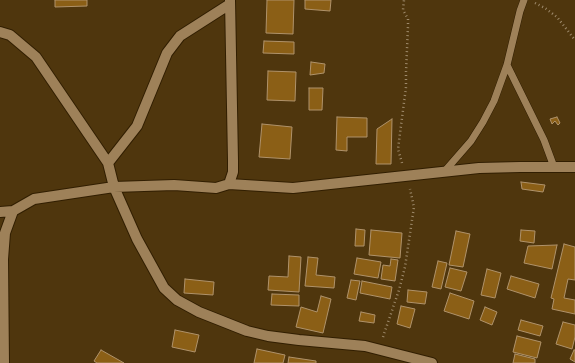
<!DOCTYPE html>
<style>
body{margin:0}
canvas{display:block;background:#4f360d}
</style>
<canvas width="575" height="363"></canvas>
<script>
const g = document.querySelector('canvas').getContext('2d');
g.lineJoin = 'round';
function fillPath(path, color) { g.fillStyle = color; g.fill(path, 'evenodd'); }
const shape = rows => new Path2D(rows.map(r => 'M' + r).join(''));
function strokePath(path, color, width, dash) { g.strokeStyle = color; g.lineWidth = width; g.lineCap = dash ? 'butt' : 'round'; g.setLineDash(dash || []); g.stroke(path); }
const building = shape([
 [55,0,87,0,87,6,55,7,55,0],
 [267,0,294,0,293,34,266,33,267,0],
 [305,0,331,0,330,11,305,9,305,0],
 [264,41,294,42,294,54,263,53,264,41],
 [311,62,325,64,324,73,310,75,311,62],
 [268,71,296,72,295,101,267,100,268,71],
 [309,88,323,88,322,110,309,110,309,88],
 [337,117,367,118,367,137,347,137,347,151,336,150,337,117],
 [557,117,560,123,558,125,555,121,552,124,550,119,557,117],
 [392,119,391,164,376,164,377,129,392,119],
 [262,124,292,127,290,159,259,157,262,124],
 [521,182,545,185,543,192,522,189,521,182],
 [356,229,365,230,364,246,355,246,356,229],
 [371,230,402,233,400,258,369,255,371,230],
 [521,230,535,231,534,243,520,241,521,230],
 [456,231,470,234,463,267,449,265,456,231],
 [564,244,575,247,575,280,568,279,564,298,575,300,575,314,552,309,554,299,551,298,564,244],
 [557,245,552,269,524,263,528,246,557,245],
 [289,256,301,257,299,292,268,290,269,276,288,277,289,256],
 [308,257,318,258,316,275,335,277,334,288,305,286,308,257],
 [357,258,381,262,378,278,354,274,357,258],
 [391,259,398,260,395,281,381,279,383,265,390,266,391,259],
 [438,261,447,263,441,289,432,287,438,261],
 [450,268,467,272,461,291,445,287,450,268],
 [487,269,501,273,495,298,481,295,487,269],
 [511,276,539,284,535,298,507,289,511,276],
 [185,279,214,282,213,295,184,293,185,279],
 [351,280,360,281,356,300,347,298,351,280],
 [362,281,392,287,390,299,360,293,362,281],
 [408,290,427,292,425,304,407,302,408,290],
 [450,293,474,301,469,319,444,311,450,293],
 [272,294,299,295,299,306,271,305,272,294],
 [321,296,331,299,323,333,296,327,301,307,317,312,321,296],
 [401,306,415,309,410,328,397,324,401,306],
 [485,307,497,312,492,325,480,320,485,307],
 [361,312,375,315,374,323,359,321,361,312],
 [521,320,543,326,540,336,518,330,521,320],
 [563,322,575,325,575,337,572,349,556,344,563,322],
 [175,330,199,335,195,352,172,347,175,330],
 [517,336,541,342,537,358,513,352,517,336],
 [257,349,285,355,283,363,254,363,257,349],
 [101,350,124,363,97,363,94,361,101,350],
 [574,350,575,350,575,362,570,359,574,350],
 [515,354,535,359,535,363,513,363,515,354],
 [289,357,316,361,316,363,288,363,289,357]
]);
fillPath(building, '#8b5f16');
strokePath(building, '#af926a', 1);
const service = shape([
 [507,65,544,140,554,167],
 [444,172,471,141,483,122,494,101,507,65,520,11,524,0]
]);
const minor = shape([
 [0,32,10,35,36,57,108,163,114,187,137,239,164,288,177,300,199,312,247,331,268,336,299,340,365,346,432,363],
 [108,163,137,126,167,53,180,36,230,4],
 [229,184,293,188,479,168,520,167,575,167],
 [0,212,13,211],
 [4,363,3,259,5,233,13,211,34,199,114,187,174,185,216,188,229,184,233,172,233,161,230,0]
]);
strokePath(service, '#311e01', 8);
strokePath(minor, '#311e01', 12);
strokePath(shape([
 [535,3,545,8,557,17,575,40],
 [402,163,398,149,406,87,406,72,408,26,408,19,403,10,404,0],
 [383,337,399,290,405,267,414,207,410,189]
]), '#9e8a6b', 2.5, [1, 3]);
strokePath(service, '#9e8159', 7);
strokePath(minor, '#9e8159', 10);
</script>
